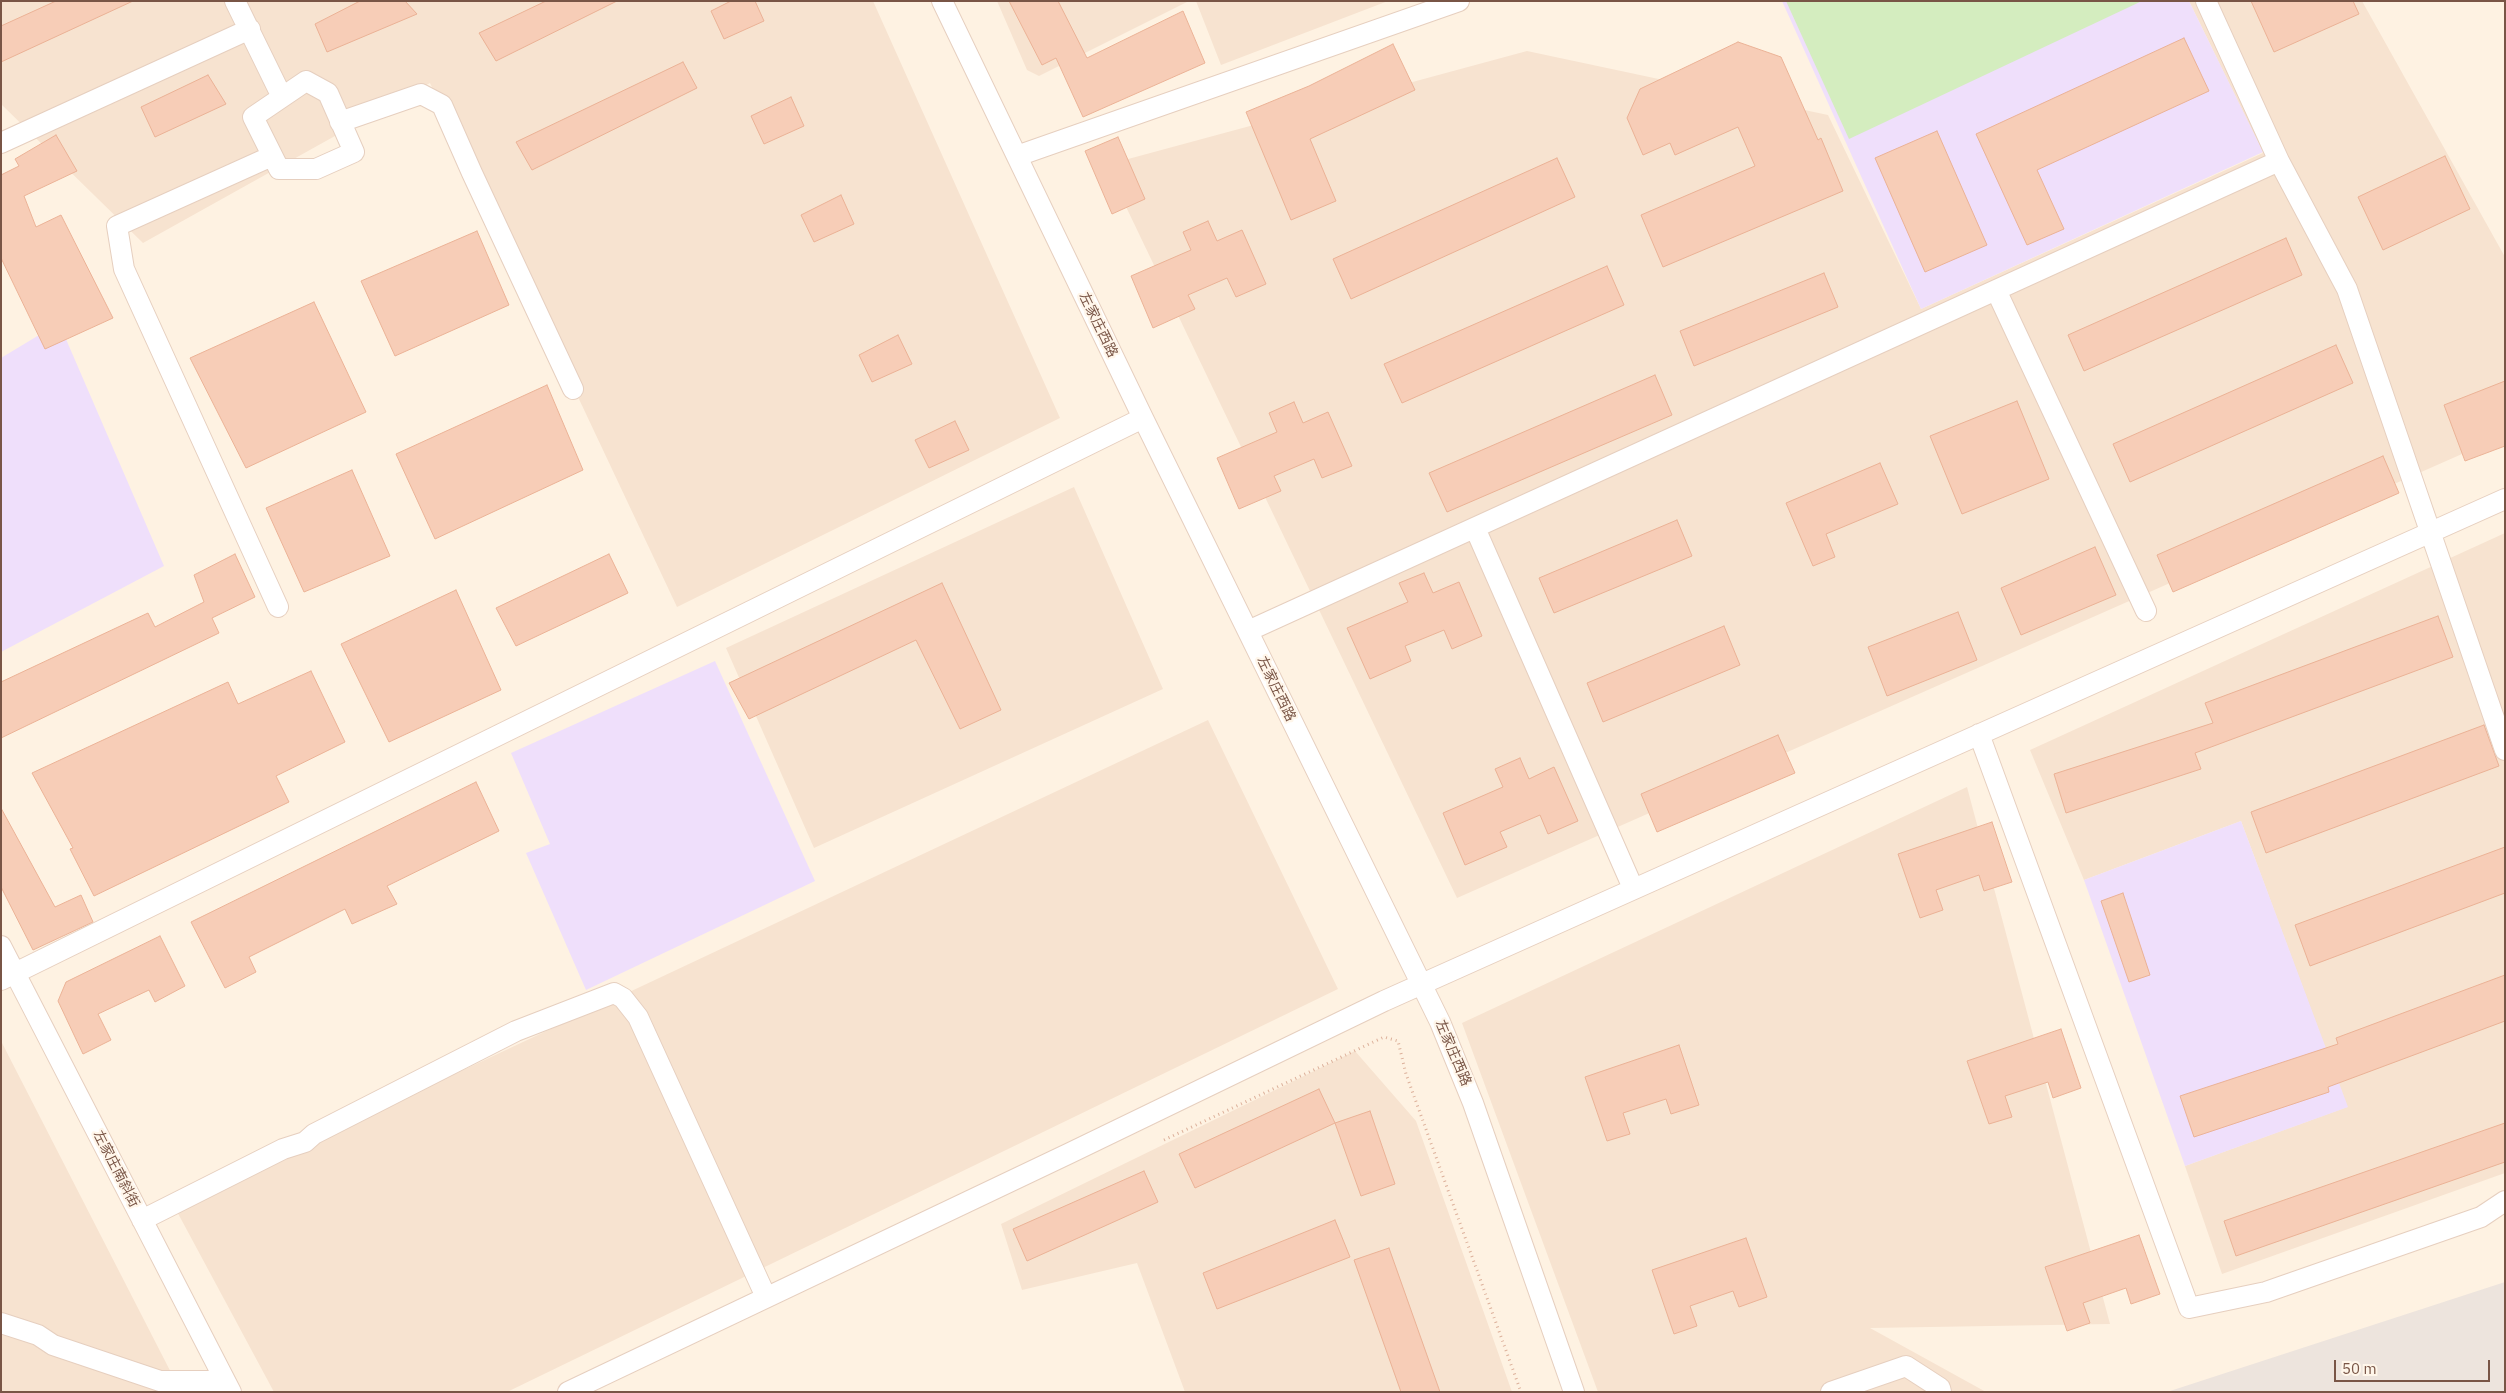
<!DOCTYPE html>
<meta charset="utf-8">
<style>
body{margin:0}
#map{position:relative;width:2506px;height:1393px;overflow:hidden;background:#fef2e2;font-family:"IBM Plex Sans",sans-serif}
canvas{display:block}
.frame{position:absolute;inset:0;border:2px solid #795546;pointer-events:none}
.scale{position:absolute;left:2334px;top:1360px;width:156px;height:22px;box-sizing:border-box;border:2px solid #795546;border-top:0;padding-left:6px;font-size:15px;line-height:18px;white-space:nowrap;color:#795546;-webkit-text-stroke:4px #fff6ea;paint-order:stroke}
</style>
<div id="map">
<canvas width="2506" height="1393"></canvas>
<div class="frame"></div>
<div class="scale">50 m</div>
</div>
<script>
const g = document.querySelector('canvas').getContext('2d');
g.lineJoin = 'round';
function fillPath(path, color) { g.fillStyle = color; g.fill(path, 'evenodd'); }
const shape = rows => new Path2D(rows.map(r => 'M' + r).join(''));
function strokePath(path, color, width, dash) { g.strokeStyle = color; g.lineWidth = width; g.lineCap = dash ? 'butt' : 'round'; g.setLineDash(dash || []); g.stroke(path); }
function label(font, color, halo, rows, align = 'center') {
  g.font = font + ' "IBM Plex Sans","Noto Sans SC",sans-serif'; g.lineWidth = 4.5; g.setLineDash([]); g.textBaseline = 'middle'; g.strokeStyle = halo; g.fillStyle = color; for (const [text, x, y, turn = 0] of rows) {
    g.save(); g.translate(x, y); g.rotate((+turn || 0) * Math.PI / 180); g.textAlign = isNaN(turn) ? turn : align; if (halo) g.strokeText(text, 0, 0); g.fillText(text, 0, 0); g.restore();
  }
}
fillPath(shape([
 [1,1,873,1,1060,418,677,607,430,83,143,243,1,104],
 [997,1,1189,1,1039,76,1027,70],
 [1196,1,1388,1,1221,65],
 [2189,1,2362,1,2505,257,2505,435,1457,898,1106,165,1527,51,1828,115,1921,309,2263,153],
 [1074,487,1163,689,814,848,726,648],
 [2505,533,2505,1173,2222,1274,2185,1166,2347,1107,2241,821,2084,880,2030,750],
 [1208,720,1338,989,507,1392,274,1392,174,1206],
 [1967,787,2110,1324,1870,1328,1986,1392,1598,1392,1462,1023],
 [1,1041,181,1392,1,1392],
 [1355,1051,1416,1121,1512,1392,1185,1392,1137,1263,1022,1290,1001,1224]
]), '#f7e3d0');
fillPath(shape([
 [2505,1282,2505,1392,2167,1392]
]), '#ede4dd');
fillPath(shape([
 [1782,1,2189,1,2263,152,1921,309],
 [59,323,164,566,1,652,1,358],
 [715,661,815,881,586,990,526,853,550,844,511,753],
 [2241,821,2348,1107,2185,1166,2084,880]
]), '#efdffb');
fillPath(shape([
 [1786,1,2142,1,1849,139]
]), '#d4edbf');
const building = shape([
 [56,1,133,1,1,62,1,26,56,1],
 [360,1,405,1,417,14,327,52,315,24,360,1],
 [546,1,617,1,496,61,479,33,546,1],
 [731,1,755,1,764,21,724,39,711,11,731,1],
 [1009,1,1058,1,1087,58,1183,11,1205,63,1083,117,1056,58,1042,65,1009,1],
 [2251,1,2353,1,2359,14,2274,52,2251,1],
 [2184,38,2209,91,2037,170,2064,229,2027,245,1976,134,2184,38],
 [1738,42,1781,57,1818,140,1821,138,1843,191,1663,267,1641,215,1755,166,1738,127,1675,155,1670,143,1643,155,1627,118,1640,89,1738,42],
 [1393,44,1415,90,1310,139,1336,201,1291,220,1246,112,1309,86,1393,44],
 [683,62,697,88,532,170,516,142,683,62],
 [208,75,226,104,155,137,141,107,208,75],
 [791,97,804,126,764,144,751,116,791,97],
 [1937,131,1987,245,1925,272,1875,158,1937,131],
 [56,135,77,171,24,196,36,227,61,215,113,318,45,349,1,258,1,175,19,166,15,159,56,135],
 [1118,137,1145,199,1112,214,1085,151,1118,137],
 [2445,156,2470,209,2383,250,2358,197,2445,156],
 [1557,158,1575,197,1351,299,1333,259,1557,158],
 [841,195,854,224,814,242,801,215,841,195],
 [1208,221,1217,241,1242,230,1266,284,1236,297,1227,278,1188,295,1195,309,1153,328,1131,276,1191,250,1183,232,1208,221],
 [477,231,509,305,395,356,361,281,477,231],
 [2286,238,2302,275,2084,371,2068,335,2286,238],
 [1607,266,1624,305,1402,403,1384,364,1607,266],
 [1824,273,1838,307,1694,366,1680,331,1824,273],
 [314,302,366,412,246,468,190,358,314,302],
 [898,335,912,364,872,382,859,355,898,335],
 [2336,345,2353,383,2130,482,2113,444,2336,345],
 [1655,375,1672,415,1447,512,1429,473,1655,375],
 [2505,381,2505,446,2465,461,2444,405,2505,381],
 [547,385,583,470,435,539,396,454,547,385],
 [2017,401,2049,479,1962,514,1930,436,2017,401],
 [1294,402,1303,423,1328,412,1352,466,1322,478,1314,459,1274,476,1281,491,1239,509,1217,458,1277,432,1269,413,1294,402],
 [955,421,969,450,929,468,915,440,955,421],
 [2383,456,2399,493,2173,592,2157,555,2383,456],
 [1880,463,1898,504,1826,534,1835,557,1813,566,1786,503,1880,463],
 [352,470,390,556,304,592,266,508,352,470],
 [1677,520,1692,556,1554,613,1539,578,1677,520],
 [2095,547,2116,595,2021,635,2001,588,2095,547],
 [235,554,255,597,212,618,219,633,1,738,1,682,148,613,155,627,204,602,194,575,235,554],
 [609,554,628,593,516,646,496,608,609,554],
 [1424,573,1433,593,1459,582,1482,636,1452,649,1444,630,1405,646,1411,661,1370,679,1347,628,1408,602,1399,583,1424,573],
 [942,583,1001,710,960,729,916,640,749,719,729,683,942,583],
 [456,590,501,690,389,742,341,644,456,590],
 [1958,612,1977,660,1887,696,1868,647,1958,612],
 [2438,616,2453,657,2195,753,2201,769,2066,813,2054,774,2213,723,2205,703,2438,616],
 [1724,626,1740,665,1603,722,1587,683,1724,626],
 [311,671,345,742,276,776,289,802,94,896,70,849,73,848,32,773,228,682,238,704,311,671],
 [2484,725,2499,766,2266,853,2251,812,2484,725],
 [1778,735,1795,773,1657,832,1641,794,1778,735],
 [1520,758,1529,779,1554,767,1578,821,1548,834,1540,815,1500,832,1507,847,1465,865,1443,813,1503,787,1495,769,1520,758],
 [476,782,499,831,387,886,397,904,352,924,345,909,249,957,256,972,225,988,191,922,476,782],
 [1,808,55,907,81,895,93,922,33,950,1,887,1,808],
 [1992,822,2012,882,1984,891,1979,875,1936,890,1943,910,1920,918,1898,854,1992,822],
 [2505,847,2505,893,2310,966,2295,925,2505,847],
 [2123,893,2150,975,2129,982,2101,901,2123,893],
 [160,936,185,986,155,1002,149,990,98,1014,111,1040,83,1054,58,1001,66,982,160,936],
 [2505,975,2505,1021,2328,1087,2329,1092,2194,1137,2180,1096,2338,1044,2336,1038,2505,975],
 [2061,1029,2081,1088,2053,1098,2048,1082,2005,1096,2012,1117,1989,1124,1967,1061,2061,1029],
 [1679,1045,1699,1105,1671,1114,1666,1099,1623,1113,1630,1134,1607,1141,1585,1077,1679,1045],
 [1319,1089,1335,1123,1195,1188,1179,1154,1319,1089],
 [1370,1111,1395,1184,1361,1196,1335,1123,1370,1111],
 [2505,1123,2505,1162,2236,1256,2224,1221,2505,1123],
 [1144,1171,1158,1202,1027,1261,1013,1229,1144,1171],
 [1335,1220,1350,1257,1217,1309,1203,1273,1335,1220],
 [2139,1235,2160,1294,2131,1304,2126,1288,2083,1303,2090,1323,2067,1331,2045,1267,2139,1235],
 [1746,1238,1767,1297,1739,1307,1733,1291,1690,1306,1697,1326,1674,1334,1652,1270,1746,1238],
 [1389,1248,1440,1392,1401,1392,1354,1260,1389,1248]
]);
fillPath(building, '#f7cdb7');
strokePath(building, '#ebb296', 1);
const minor = shape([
 [235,1,282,97],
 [942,1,1143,418,1440,1022,1473,1103,1574,1392],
 [2206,1,2279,161,2347,289,2505,750],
 [306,81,328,93,354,152,316,169,279,169,253,117,306,81],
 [340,122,421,94,442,105,472,173,573,389],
 [1,143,250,29],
 [272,156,117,226,124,269,278,607],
 [1017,156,1459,1],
 [1996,290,2146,611],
 [1475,528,1633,888],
 [1248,631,2279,161],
 [1979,734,2189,1308,2266,1292,2481,1217,2505,1201],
 [1,946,231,1392],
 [1,980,1143,418],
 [142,1220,283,1149,305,1142,314,1134,516,1031,614,993,623,998,638,1017,766,1297],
 [1,1323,38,1335,53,1345,160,1381,225,1381],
 [568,1392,1070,1153,1384,1001,2505,499],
 [1831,1392,1906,1366,1940,1388,1941,1392]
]);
strokePath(minor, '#e6cfbf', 22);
strokePath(shape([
 [1164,1140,1384,1037,1398,1041,1406,1074,1521,1392]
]), '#dcb09a', 3, [1, 4]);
strokePath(minor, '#fff', 20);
label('14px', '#795546', '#fff6ea', [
 ["左家庄西路",1098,325,64],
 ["左家庄西路",1276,689,64],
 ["左家庄西路",1453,1053,67],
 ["左家庄南斜街",116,1169,63]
]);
</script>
